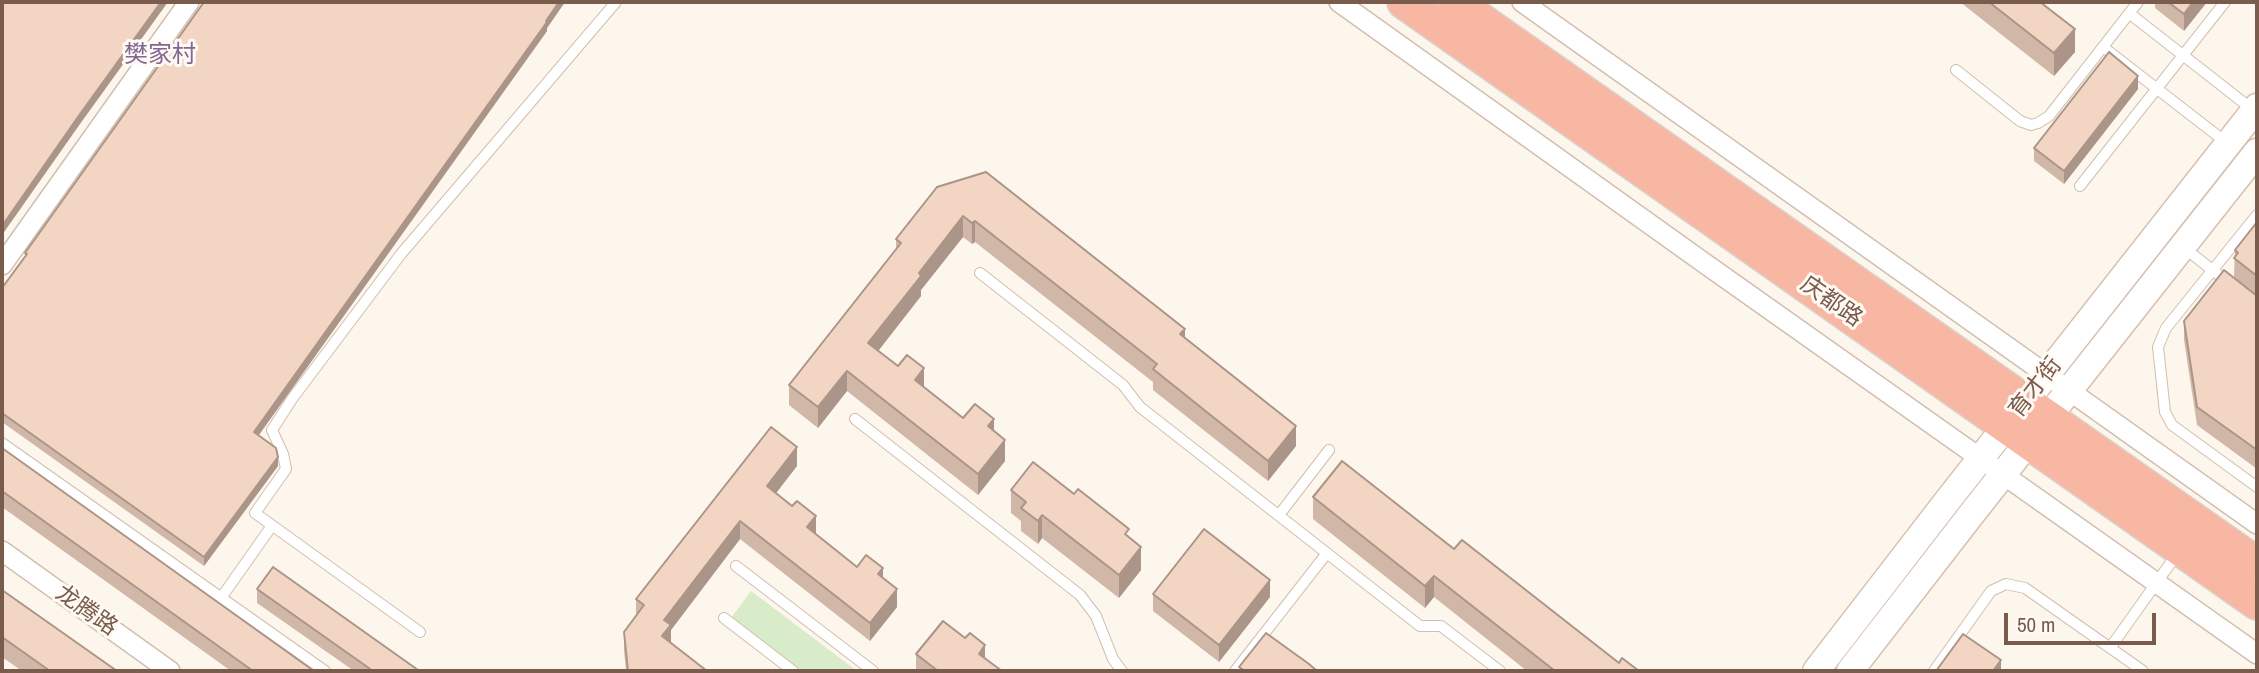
<!DOCTYPE html>
<meta charset="utf-8">
<style>
body{margin:0}
#map{position:relative;width:2259px;height:673px;overflow:hidden;background:#fdf6ec;font-family:"Archivo Narrow",sans-serif}
canvas{display:block}
.frame{position:absolute;inset:0;border:4px solid #7a5c4d;pointer-events:none}
.scale{position:absolute;left:2004px;top:613px;width:152px;height:32px;box-sizing:border-box;border:4px solid #7a5c4d;border-top:0;padding-left:9px;font-size:21px;line-height:24px;white-space:nowrap;color:#7a5c4d;-webkit-text-stroke:5px #fffaf3;paint-order:stroke}
</style>
<div id="map">
<canvas width="2259" height="673"></canvas>
<div class="frame"></div>
<div class="scale">50 m</div>
</div>
<script>
const g = document.querySelector('canvas').getContext('2d');
g.lineJoin = 'round';
function fillPath(path, color) { g.fillStyle = color; g.fill(path, 'evenodd'); }
const shape = rows => new Path2D(rows.map(r => 'M' + r).join(''));
function strokePath(path, color, width, dash) { g.strokeStyle = color; g.lineWidth = width; g.lineCap = dash ? 'butt' : 'round'; g.setLineDash(dash || []); g.stroke(path); }
function label(font, color, halo, rows, align = 'center') {
  g.font = font + ' "Archivo Narrow","Noto Sans SC",sans-serif'; g.lineWidth = 6; g.setLineDash([]); g.textBaseline = 'middle'; g.strokeStyle = halo; g.fillStyle = color; for (const [text, x, y, turn = 0] of rows) {
    g.save(); g.translate(x, y); g.rotate((+turn || 0) * Math.PI / 180); g.textAlign = isNaN(turn) ? turn : align; if (halo) g.strokeText(text, 0, 0); g.fillText(text, 0, 0); g.restore();
  }
}
fillPath(shape([
 [751,591,857,671,801,671,731,618]
]), '#d8ecc9');
const lane = shape([
 [2129,13,2253,110],
 [2103,47,2227,143],
 [1956,70,2020,121,2031,125,2038,123,2049,116,2138,2],
 [2080,186,2225,2],
 [2257,215,2166,328,2158,347,2165,412,2172,425,2257,487],
 [2183,247,2229,283],
 [980,273,1123,385,1140,407,1420,626,1441,626,1500,671],
 [855,419,1080,595,1096,616,1113,659,1122,671],
 [2,443,325,671],
 [1279,515,1329,450],
 [736,566,873,671],
 [221,598,271,527],
 [724,618,793,671],
 [420,632,255,513,286,469,283,454,272,430,292,399,401,254,616,2],
 [2110,648,2177,554],
 [1235,671,1327,553],
 [1934,671,1991,591,2006,584,2025,588,2143,671]
]);
const street = shape([
 [1339,2,1707,265,2257,654],
 [1522,2,2257,524],
 [2,265,189,2],
 [2,551,170,671]
]);
const secondary = shape([
 [1816,671,1948,500,2257,107],
 [1850,671,1970,516,2257,152]
]);
const highway = shape([
 [1404,2,2257,603],
 [1455,2,2257,564]
]);
strokePath(lane, '#d1beb0', 12);
strokePath(street, '#d1beb0', 22);
strokePath(secondary, '#d6c0b0', 29);
strokePath(highway, '#dad1cd', 36);
strokePath(lane, '#fff', 10);
strokePath(street, '#fff', 19);
strokePath(secondary, '#fff', 26);
strokePath(highway, '#f7b7a3', 33);
fillPath(shape([
 [204,2,565,2,547,28,547,31,258,435,278,466,204,566,2,422,2,288,25,256,25,253],
 [1960,2,2040,2,2075,52,2054,76],
 [2155,2,2207,2,2184,31,2155,8],
 [2138,89,2064,184,2034,161,2034,148],
 [937,187,1185,338,1296,446,1268,481,1153,390,1153,382,975,242,972,244,963,237,921,290,921,296,878,351,963,418,994,431,1005,461,978,495,847,391,818,428,789,405,789,385,896,249,896,239],
 [2257,222,2257,296,2234,277,2235,250],
 [2257,296,2257,469,2197,425,2184,340,2184,321],
 [2,448,314,671,231,671,2,507],
 [797,466,775,493,816,534,857,567,883,578,897,607,870,641,740,539,671,630,671,643,707,671,626,671,624,650,624,632,636,616,636,599],
 [1011,490,1129,537,1141,570,1119,598,1042,538,1038,544,1021,531,1021,521,1011,513],
 [1313,497,1454,549,1619,663,1639,671,1527,671,1434,597,1425,608,1313,519],
 [257,589,418,671,354,671,257,603],
 [2,590,117,671,22,671,2,657],
 [1153,594,1270,597,1219,662,1153,611],
 [916,654,985,659,1002,671,916,671]
]), '#d1b7a8');
fillPath(shape([
 [161,2,168,2,80,124,2,235,2,226,80,114],
 [559,2,565,2,547,28,547,31,254,442,254,432],
 [2193,2,2207,2,2184,31,2184,14],
 [2075,29,2075,52,2054,76,2054,53],
 [2138,76,2138,89,2064,184,2064,171],
 [963,216,963,237,921,290,921,296,868,364,868,343,919,273],
 [975,221,975,242,972,244,972,223],
 [1185,329,1185,349,1180,334],
 [924,368,924,389,915,380],
 [847,371,847,391,818,428,818,407],
 [994,419,994,440,988,426],
 [1296,426,1296,446,1268,481,1268,461],
 [1005,440,1005,461,978,495,978,474],
 [797,447,797,466,767,505,767,486],
 [278,457,278,466,204,566,204,557],
 [1042,515,1042,538,1038,544,1038,521],
 [816,516,816,534,807,527],
 [740,521,740,539,671,630,671,643,662,636,664,620],
 [1141,547,1141,570,1119,598,1119,575],
 [883,568,883,586,878,574],
 [1434,576,1434,597,1425,608,1425,586],
 [1270,580,1270,597,1219,662,1219,645],
 [897,589,897,607,870,641,870,623],
 [985,645,985,668,979,654],
 [2001,660,2001,671,1993,671]
]), '#aa9588');
const building = shape([
 [2,2,161,2,80,114,2,226,2,2],
 [204,2,559,2,546,21,547,22,254,432,276,448,278,457,204,557,2,413,2,288,27,254,25,253,204,2],
 [1989,2,2040,2,2075,29,2054,53,1989,2],
 [2168,2,2193,2,2184,14,2168,2],
 [2109,52,2138,76,2064,171,2034,148,2109,52],
 [986,172,1185,329,1180,334,1296,426,1268,461,1153,369,1157,364,975,221,972,223,963,216,919,273,921,276,868,343,898,366,907,355,924,368,915,380,963,418,975,404,994,419,988,426,1005,440,978,474,847,371,818,407,789,385,901,243,896,239,937,187,986,172],
 [2257,222,2257,276,2234,258,2238,253,2235,250,2257,222],
 [2224,270,2257,296,2257,450,2197,407,2184,321,2224,270],
 [771,427,797,447,767,486,792,506,797,501,816,516,807,527,857,567,866,555,883,568,878,574,897,589,870,623,740,521,664,620,671,625,662,636,707,671,628,671,624,632,644,605,636,599,771,427],
 [2,448,314,671,253,671,2,491,2,448],
 [1342,461,1454,549,1462,540,1619,663,1622,658,1639,671,1555,671,1434,576,1425,586,1313,497,1342,461],
 [1033,462,1074,494,1078,489,1129,529,1125,534,1141,547,1119,575,1042,515,1038,521,1021,508,1026,502,1011,490,1033,462],
 [1204,529,1270,580,1219,645,1153,594,1204,529],
 [273,567,418,670,417,671,373,671,257,589,273,567],
 [2,590,117,671,50,671,2,637,2,590],
 [943,621,965,638,970,633,985,645,979,654,1002,671,938,671,916,654,943,621],
 [1266,633,1309,664,1317,671,1245,671,1239,667,1266,633],
 [1963,634,2001,660,1993,671,1936,671,1963,634]
]);
fillPath(building, '#f3d5c3');
strokePath(building, '#aa9588', 2);
label('23px', '#7a5c4d', '#fffaf3', [
 ["庆都路",1831,302,35],
 ["育才街",2036,388,-52],
 ["龙腾路",86,611,35]
]);
label('24px', '#846695', '#fffaf3', [
 ["樊家村",160,56]
]);
</script>
